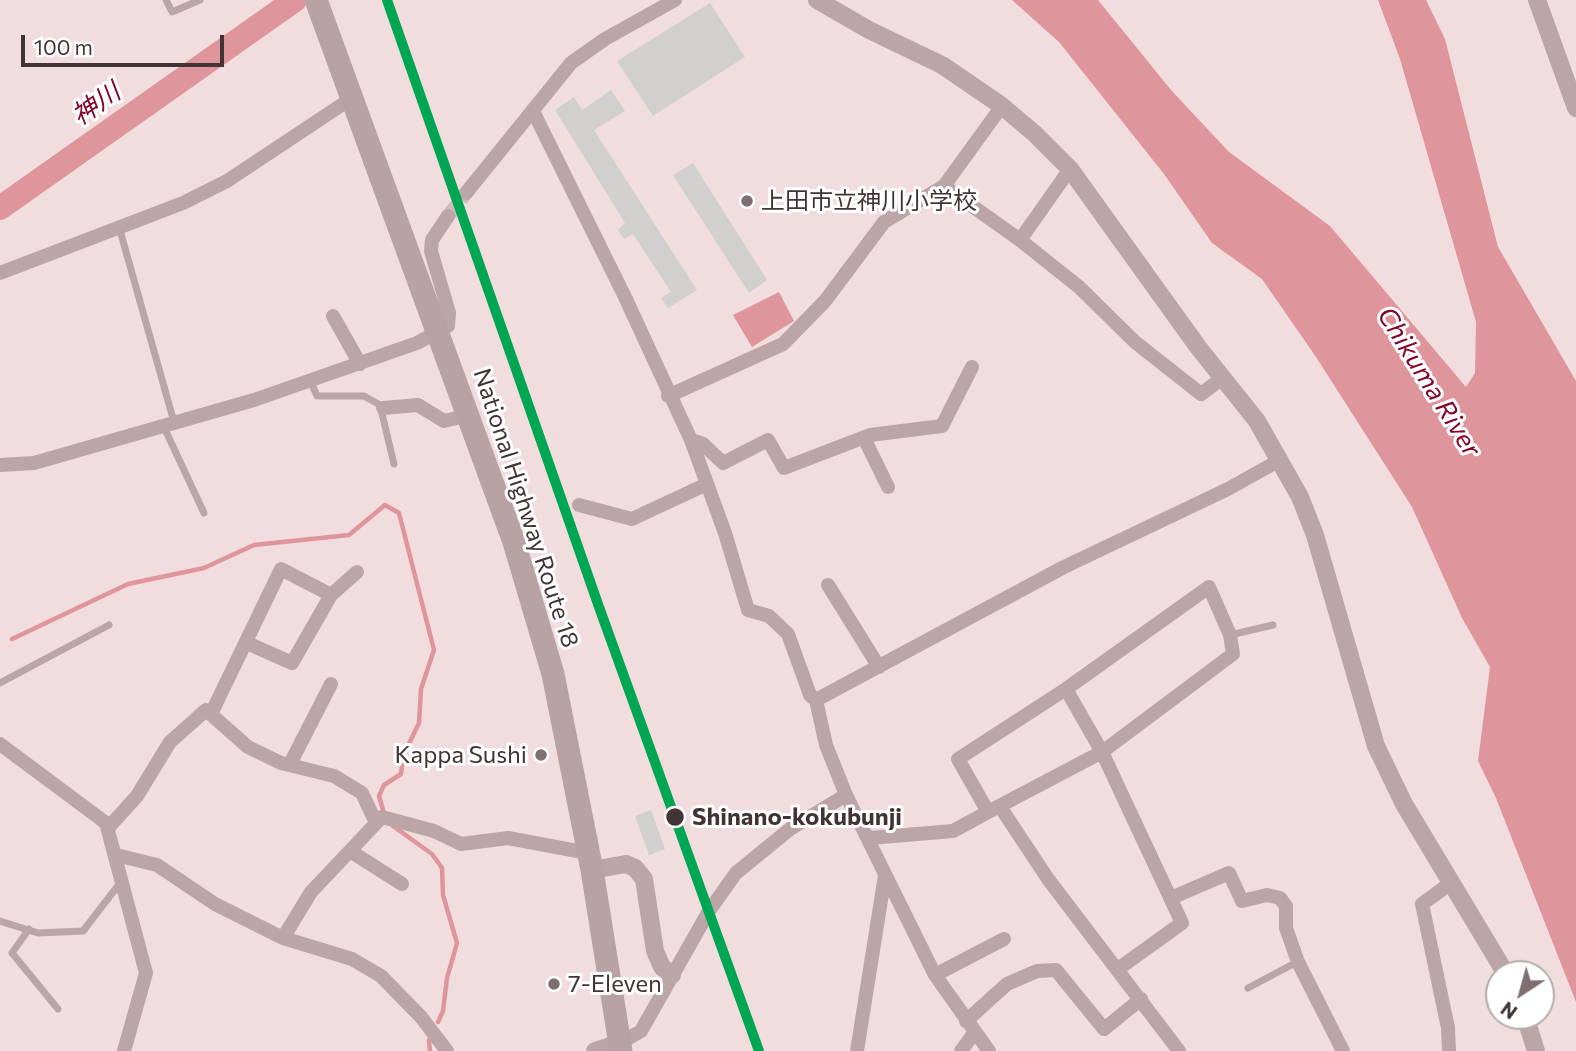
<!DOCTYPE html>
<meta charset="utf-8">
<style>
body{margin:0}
#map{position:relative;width:1576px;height:1051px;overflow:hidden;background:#f1ddde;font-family:Commissioner,sans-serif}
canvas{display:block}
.north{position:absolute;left:1485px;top:960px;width:70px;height:70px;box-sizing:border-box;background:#fff;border:2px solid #b3aeae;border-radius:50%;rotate:216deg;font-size:19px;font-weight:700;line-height:28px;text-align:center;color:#423435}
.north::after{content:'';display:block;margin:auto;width:24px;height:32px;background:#7f6f70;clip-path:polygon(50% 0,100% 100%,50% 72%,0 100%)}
.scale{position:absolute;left:21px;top:35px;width:203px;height:32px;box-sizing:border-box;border:4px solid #423435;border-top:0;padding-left:9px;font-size:21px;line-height:24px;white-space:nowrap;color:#423435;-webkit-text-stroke:5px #fff;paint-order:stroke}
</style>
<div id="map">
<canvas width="1576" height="1051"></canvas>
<div class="north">N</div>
<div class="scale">100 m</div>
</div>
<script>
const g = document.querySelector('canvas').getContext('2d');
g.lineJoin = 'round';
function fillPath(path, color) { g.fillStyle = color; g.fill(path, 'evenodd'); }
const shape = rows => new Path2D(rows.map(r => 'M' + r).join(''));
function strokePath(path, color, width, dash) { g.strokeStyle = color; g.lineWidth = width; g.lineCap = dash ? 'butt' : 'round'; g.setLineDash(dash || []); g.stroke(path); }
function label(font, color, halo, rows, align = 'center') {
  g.font = font + ' Commissioner,"Noto Sans JP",sans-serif'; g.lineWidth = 6; g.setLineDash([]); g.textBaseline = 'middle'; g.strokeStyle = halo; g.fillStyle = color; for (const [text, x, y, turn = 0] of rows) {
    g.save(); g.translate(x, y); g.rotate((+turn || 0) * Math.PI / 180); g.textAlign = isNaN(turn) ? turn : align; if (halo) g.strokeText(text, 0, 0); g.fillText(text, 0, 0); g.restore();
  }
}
fillPath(shape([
 [1012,0,1098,0,1171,90,1229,152,1330,226,1466,387,1475,373,1476,322,1400,59,1378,0,1426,0,1445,39,1498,247,1576,381,1576,1002,1496,798,1478,761,1490,667,1462,618,1412,507,1316,357,1262,279,1212,243,1164,174,1059,42],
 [779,292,794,321,752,347,733,315]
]), '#de959c');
strokePath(shape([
 [12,639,128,584,204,568,254,545,349,535,385,505,399,513,434,650,421,689,419,723,403,756,401,774,384,785,379,796,384,813],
 [393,826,432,854,442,868,443,895,457,943,447,978,443,1011,438,1022],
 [429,1040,430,1051]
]), '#de959c', 4.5);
strokePath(shape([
 [0,208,295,0]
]), '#de959c', 24);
fillPath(shape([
 [710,3,745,57,653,116,617,61],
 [611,90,625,111,594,130,697,290,668,308,661,298,671,292,633,234,624,239,618,230,625,223,555,110,574,97,582,110],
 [693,163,767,280,749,293,673,175],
 [651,810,665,849,649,855,635,816]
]), '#d2d0cf');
strokePath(shape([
 [448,216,466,193]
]), '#cebbbc', 14, [14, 7]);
strokePath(shape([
 [166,0,172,12,200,0],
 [119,227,174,422],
 [311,382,317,396,364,396,380,405,394,464],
 [163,425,204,513],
 [1230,635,1273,625],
 [0,683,109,625],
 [0,921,38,933,83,931,120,883],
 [29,929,12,953,58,1009],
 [1248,988,1297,962]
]), '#bba5a7', 7);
strokePath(shape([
 [1002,106,944,186,1020,240],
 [534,113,625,297,691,440,725,533,748,610,769,616,788,634,810,695,816,700,826,745,846,795,935,975,989,1051],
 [1070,169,1020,240,1079,287,1135,342,1201,394,1224,377],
 [466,193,571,63,605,39,675,0],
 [0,273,183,203,227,181,352,98],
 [333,316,360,364],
 [668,396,783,344,825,301,884,222,944,186],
 [383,408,418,405,444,421,469,415],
 [864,438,888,487],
 [691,440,703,444,723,463,768,440,784,468,870,435,942,426,972,367],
 [0,465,34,463,254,400,417,343,439,331,448,326,449,313,431,251,432,240,448,216],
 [579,505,632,519,707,484],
 [828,585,879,667],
 [1209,587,1230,635,1233,654,1102,752,988,812,958,759,1066,689,1209,587],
 [247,643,292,663,331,595,357,572],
 [1066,689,1102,752,1182,923,1118,969],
 [816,700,1064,567,1228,489,1280,460],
 [211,714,281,569,331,595],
 [0,744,106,823,146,973,124,1051],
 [290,764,331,684],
 [1001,808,1048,879,1179,1051],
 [108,828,137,796,170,742,206,710,248,747,281,763,334,776,362,793,376,823],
 [870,838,953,831,988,812],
 [350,851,402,884],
 [116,855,157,865,215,904,283,938,311,892,382,817,434,831,461,844,508,838,588,853],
 [1171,898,1229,873,1242,901,1267,895,1280,898,1286,906,1286,928,1298,962,1343,1051],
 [283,938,352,959,381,976,421,1017,447,1051],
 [935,975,1004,939],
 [966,1021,1007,984,1037,971,1056,970,1104,1029,1141,999],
 [620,1043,641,1031,709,911,736,873,790,829,846,795],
 [857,1051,885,875],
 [961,1051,974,1033],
 [1449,1051,1448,1028,1422,904,1452,882]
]), '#bba5a7', 14);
strokePath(shape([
 [817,0,869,30,942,65,1002,106,1035,134,1070,169,1198,347,1257,421,1300,497,1315,535,1376,746,1404,804,1506,974],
 [1537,0,1576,108],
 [592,870,626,864,635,868,644,879,655,951,662,967,672,975],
 [1525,1016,1536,1051],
 [595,1051,620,1043]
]), '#bba5a7', 18);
strokePath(shape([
 [316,0,514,542,553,674,592,870,621,1051]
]), '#b9a2a4', 23);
strokePath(shape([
 [387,0,599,607,759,1051]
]), '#00a651', 10);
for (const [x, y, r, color] of [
 [747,201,7,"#7f6f70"],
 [541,755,7,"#7f6f70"],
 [675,817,10,"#423435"],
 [554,984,7,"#7f6f70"]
]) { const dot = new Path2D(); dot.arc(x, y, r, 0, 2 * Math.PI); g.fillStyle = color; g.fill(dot); strokePath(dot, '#fff', 2.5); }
label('24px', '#423435', '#fff', [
 ["上田市立神川小学校",761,201],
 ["Kappa Sushi",527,755,"right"],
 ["7-Eleven",568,984]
], 'left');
label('24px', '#423435', '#fff', [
 ["National Highway Route 18",526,508,72]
]);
label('bold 24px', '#423435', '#fff', [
 ["Shinano-kokubunji",692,817]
], 'left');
label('italic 26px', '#82072a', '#fff', [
 ["神川",96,104,-35],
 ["Chikuma River",1429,382,58]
]);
</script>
